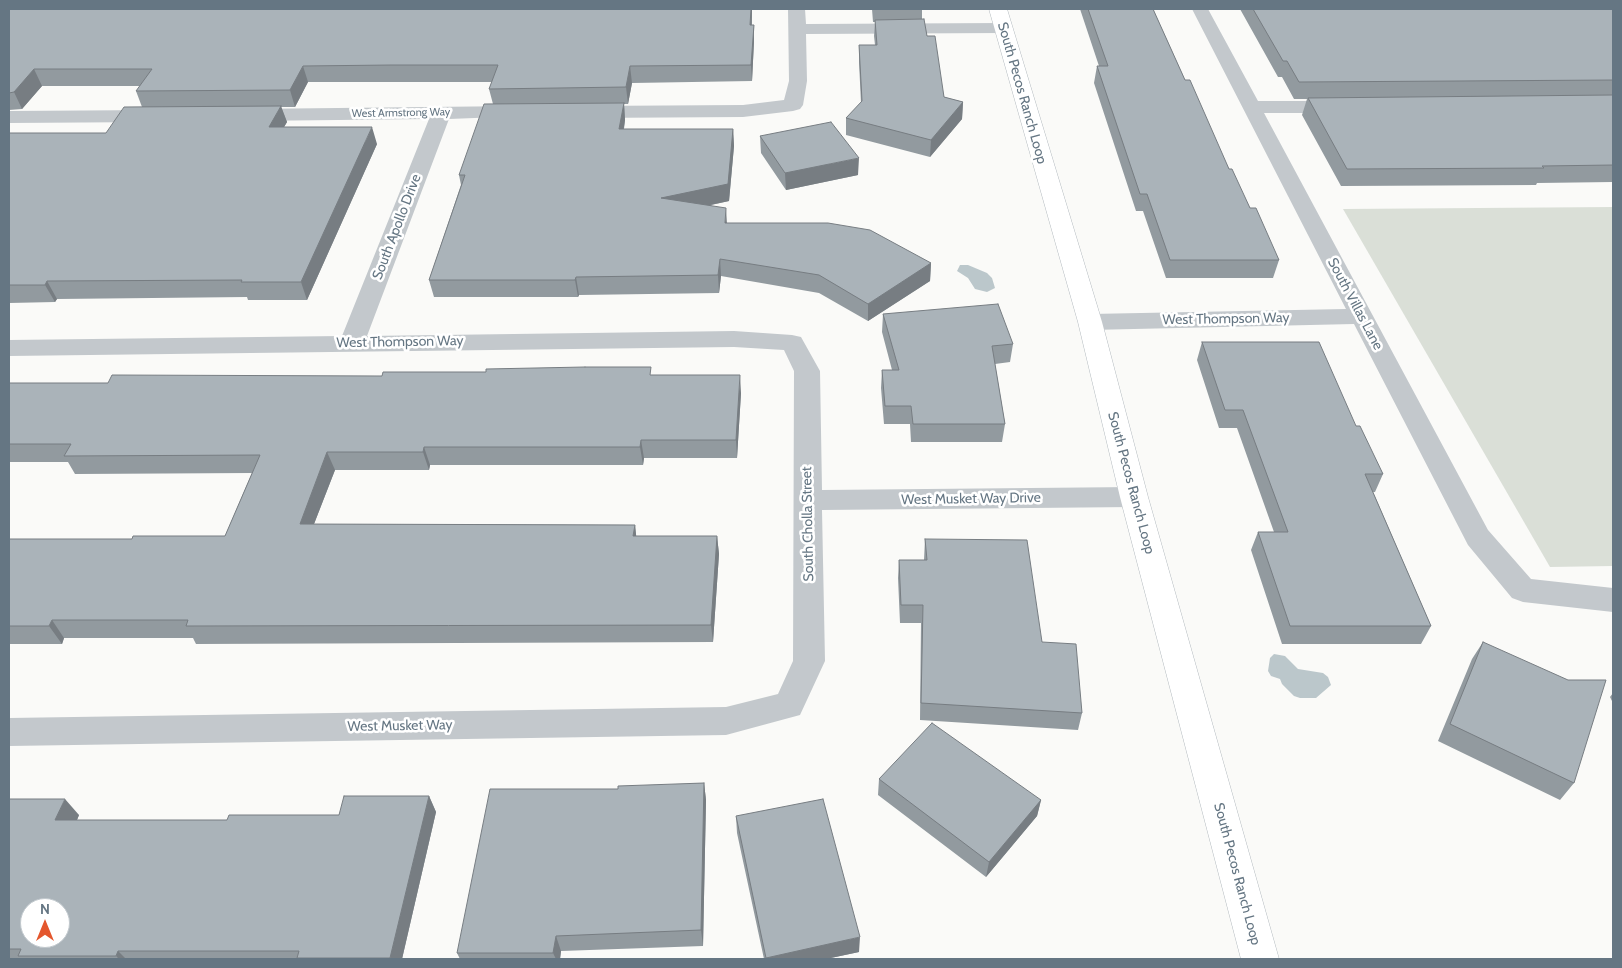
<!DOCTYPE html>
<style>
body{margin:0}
#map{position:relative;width:1622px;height:968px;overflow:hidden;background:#fafaf8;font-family:Cabin,sans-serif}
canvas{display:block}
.frame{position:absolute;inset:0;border:10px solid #657683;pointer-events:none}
.north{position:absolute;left:20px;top:898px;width:50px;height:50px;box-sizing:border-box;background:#fff;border:1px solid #c1c8cd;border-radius:50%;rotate:0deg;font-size:14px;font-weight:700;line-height:20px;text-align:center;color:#657683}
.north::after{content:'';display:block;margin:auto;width:18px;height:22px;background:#e4572e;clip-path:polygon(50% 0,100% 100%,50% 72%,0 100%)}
</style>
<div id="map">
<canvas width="1622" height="968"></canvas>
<div class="frame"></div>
<div class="north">N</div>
</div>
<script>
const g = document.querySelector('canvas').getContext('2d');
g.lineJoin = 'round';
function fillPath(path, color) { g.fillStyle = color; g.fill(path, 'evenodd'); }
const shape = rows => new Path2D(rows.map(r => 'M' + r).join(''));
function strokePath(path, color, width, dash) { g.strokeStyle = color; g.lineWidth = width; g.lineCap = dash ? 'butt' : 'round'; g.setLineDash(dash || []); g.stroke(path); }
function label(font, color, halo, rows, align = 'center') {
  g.font = font + ' Cabin,sans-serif'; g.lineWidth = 5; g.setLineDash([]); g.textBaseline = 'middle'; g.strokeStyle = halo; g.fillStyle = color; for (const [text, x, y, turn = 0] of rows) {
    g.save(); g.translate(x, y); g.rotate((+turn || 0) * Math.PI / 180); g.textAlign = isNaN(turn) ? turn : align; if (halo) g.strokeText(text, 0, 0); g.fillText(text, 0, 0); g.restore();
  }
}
fillPath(shape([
 [1613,207,1613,566,1550,567,1343,209]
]), '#dadfd7');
fillPath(shape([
 [960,265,968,265,987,273,992,278,995,288,987,292,975,289,968,278,957,271],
 [1274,654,1285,656,1298,669,1323,673,1328,677,1331,685,1316,698,1300,698,1294,696,1282,684,1280,679,1271,676,1268,671,1270,658]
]), '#bbc7cb');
const secondary = shape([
 [989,9,1007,9,1102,322,1148,497,1279,959,1241,959,1120,497,1078,322,989,9]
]);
strokePath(secondary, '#b3babf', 1);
fillPath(shape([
 [788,9,805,9,806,24,1003,23,1009,24,1012,28,1009,32,1003,33,806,34,807,81,803,105,800,109,793,111,743,117,587,118,580,116,577,112,580,108,587,106,743,105,784,100,789,81,788,9],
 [1192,9,1208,9,1258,101,1342,101,1349,103,1352,107,1349,111,1342,113,1264,113,1488,530,1531,579,1613,588,1613,612,1523,602,1512,598,1468,545,1354,324,1090,330,1082,327,1078,322,1082,317,1090,314,1346,309,1192,9],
 [519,106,526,108,529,112,526,116,449,119,367,336,734,331,792,335,801,337,820,371,822,490,1134,487,1144,490,1148,497,1144,504,1134,507,822,510,825,661,800,715,726,735,9,746,9,718,726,707,778,694,793,661,794,371,784,350,734,347,9,356,9,340,342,336,429,119,247,121,240,119,237,115,240,111,247,109,519,106],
 [156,110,163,112,166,116,163,120,156,122,9,123,9,111,156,110]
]), '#c3c8cc');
fillPath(secondary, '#fff');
fillPath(shape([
 [9,9,752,9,752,25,754,25,754,41,752,81,632,83,628,104,624,104,625,120,624,129,733,129,734,146,729,201,711,205,727,223,931,263,930,281,868,321,819,293,721,276,719,293,579,295,578,297,434,297,429,280,461,185,459,175,493,104,489,89,492,82,308,82,295,107,281,107,287,122,284,127,377,144,307,300,248,300,247,297,57,299,55,302,9,303,9,133,106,133,142,107,136,91,140,86,42,86,22,109,9,110],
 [872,9,922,9,922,19,944,97,963,102,962,119,930,157,846,135,846,118,861,103,859,62,859,45,875,45,874,36,875,22,873,22],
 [1080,9,1153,9,1185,80,1229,169,1250,208,1279,260,1273,278,1166,278,1143,211,1136,211,1094,83,1097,66,1099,66],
 [1240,9,1613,9,1613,182,1537,183,1536,185,1341,186,1302,115,1307,99,1294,99,1282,77,1278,77],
 [760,136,858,175,786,190,761,153],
 [883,314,1013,344,1010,362,995,364,1005,424,1002,442,911,442,910,424,884,424,881,388,882,370,892,370,882,332],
 [1202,342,1356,426,1383,474,1375,492,1373,492,1431,626,1421,644,1282,644,1251,550,1258,532,1274,532,1237,428,1219,428,1197,360],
 [652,375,741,393,737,458,644,458,643,465,430,465,429,470,335,470,314,524,635,525,636,536,717,536,719,554,713,642,196,644,193,638,64,638,62,644,9,644,9,539,132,539,225,536,252,473,75,474,68,462,9,462,9,383,108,383,382,376],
 [925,539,1042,642,1082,713,1078,730,920,720,921,623,900,623,898,578,899,560,924,560],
 [1483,642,1574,783,1560,800,1438,741,1472,659],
 [1613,693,1613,703,1610,697],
 [879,779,1041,800,1037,816,986,877,878,795],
 [704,783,706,800,703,946,561,951,560,959,460,959,457,953,618,789],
 [429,796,436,812,402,959,9,959,9,799,79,815,77,820,227,820,339,815],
 [736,816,859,952,826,959,764,959,737,833]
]), '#929a9f');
fillPath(shape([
 [751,9,752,9,751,41,750,25],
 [754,25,754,41,752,81,751,65],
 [303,66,308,82,295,107,290,90],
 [630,66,632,83,628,104,626,87],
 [34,69,42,86,22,109,14,92],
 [963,102,962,119,930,157,931,140],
 [624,103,625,120,621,146,619,129],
 [281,106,287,122,274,144,269,127],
 [372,127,377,144,307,300,301,282],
 [733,129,734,146,729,201,663,215,661,198],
 [859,158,858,175,786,190,785,173],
 [726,208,727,225,725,223],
 [720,259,721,276,719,293,718,275],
 [931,263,930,281,868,321,868,304],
 [576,277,579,295,578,297,575,280],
 [47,281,57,299,55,302,45,285],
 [740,375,741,393,737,458,736,440],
 [641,440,644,458,643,465,640,447],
 [424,447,430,465,429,470,423,452],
 [327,452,335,470,307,542,300,524],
 [635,525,637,543,633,536],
 [717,536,719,554,713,642,711,625],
 [52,620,64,638,62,644,49,626],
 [704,783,706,800,703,946,701,930],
 [429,796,436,812,402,959,391,959,390,958],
 [65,799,79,815,70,837,55,820],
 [1041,800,1037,816,986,877,989,862],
 [556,936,561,951,560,959,556,959,553,953],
 [860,937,859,952,826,959,766,959,766,958],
 [118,951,126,959,119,959,116,956]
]), '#777d82');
const building = shape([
 [9,9,751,9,750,25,754,25,751,65,630,66,626,87,489,89,498,65,391,65,303,66,290,90,136,91,152,69,34,69,14,92,9,93,9,9],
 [1088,9,1153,9,1185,80,1190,80,1229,169,1232,169,1250,208,1256,208,1279,260,1170,260,1147,194,1140,194,1097,66,1108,66,1088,9],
 [1253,9,1613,9,1613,80,1299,82,1287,61,1283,61,1253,9],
 [924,19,927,36,935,36,944,97,963,102,931,140,846,118,862,101,859,45,877,45,875,20,924,19],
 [1613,95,1613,165,1542,166,1544,168,1347,169,1308,98,1613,95],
 [624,103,619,129,733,129,728,184,661,198,726,208,725,223,828,223,870,230,931,263,868,304,819,275,720,259,718,275,576,277,575,280,429,280,465,175,459,175,484,104,624,103],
 [281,106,269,127,372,127,301,282,241,282,242,280,47,281,45,285,9,285,9,133,106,133,124,107,281,106],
 [831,122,859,158,785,173,760,136,831,122],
 [998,304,1013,344,992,346,1005,424,913,424,911,406,885,406,882,370,899,370,883,314,998,304],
 [1202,342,1319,342,1356,426,1360,426,1383,474,1365,474,1431,626,1290,626,1258,532,1288,532,1243,410,1225,410,1202,342],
 [585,367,651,367,650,375,740,375,736,440,641,440,640,447,424,447,423,452,327,452,300,524,635,525,633,536,717,536,711,625,186,626,188,620,52,620,49,626,9,626,9,539,132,539,133,536,225,536,260,455,64,456,71,444,9,444,9,383,108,383,112,375,382,376,383,372,486,372,486,369,585,367],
 [925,539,1027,540,1042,642,1076,644,1082,713,921,703,923,605,901,605,899,560,927,560,925,539],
 [1483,642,1568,680,1606,680,1574,783,1450,724,1483,642],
 [932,723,1041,800,989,862,879,779,932,723],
 [704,783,701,930,556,936,553,953,457,953,490,789,618,789,618,786,704,783],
 [344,796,429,796,390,958,297,958,299,951,118,951,116,956,18,956,21,949,9,949,9,799,65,799,55,820,227,820,229,815,339,815,344,796],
 [30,908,60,908,60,938,30,938,30,908],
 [823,799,860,937,766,958,736,816,823,799]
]);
fillPath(building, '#aab3b9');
strokePath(building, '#777d82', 1);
label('11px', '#657683', '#fff', [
 ["West Armstrong Way",401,113,-1]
]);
label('14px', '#657683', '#fff', [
 ["South Pecos Ranch Loop",1022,93,74],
 ["South Apollo Drive",397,227,-69],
 ["South Villas Lane",1355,304,62],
 ["West Thompson Way",1226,319,-1],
 ["West Thompson Way",400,342,-1],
 ["South Pecos Ranch Loop",1131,483,75],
 ["West Musket Way Drive",971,499,-1],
 ["South Cholla Street",808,524,-91],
 ["West Musket Way",400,726,-1],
 ["South Pecos Ranch Loop",1237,874,75]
]);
</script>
